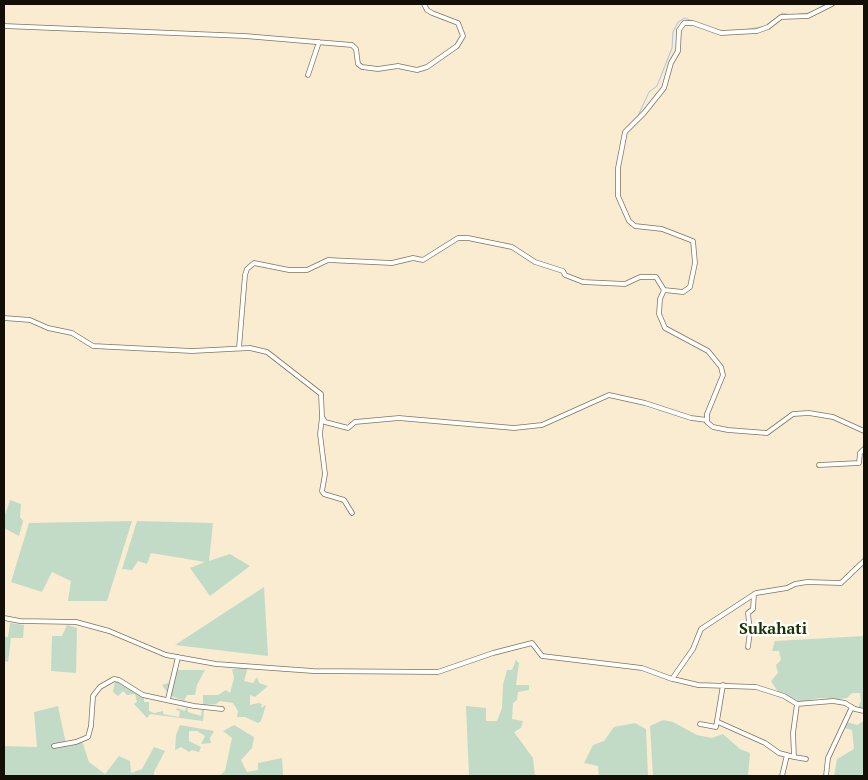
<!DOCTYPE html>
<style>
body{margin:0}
#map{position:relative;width:868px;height:780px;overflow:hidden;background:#f9ecd1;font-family:"PT Serif",serif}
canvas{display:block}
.frame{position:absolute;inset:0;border:5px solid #140f06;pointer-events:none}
</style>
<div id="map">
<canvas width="868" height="780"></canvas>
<div class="frame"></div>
</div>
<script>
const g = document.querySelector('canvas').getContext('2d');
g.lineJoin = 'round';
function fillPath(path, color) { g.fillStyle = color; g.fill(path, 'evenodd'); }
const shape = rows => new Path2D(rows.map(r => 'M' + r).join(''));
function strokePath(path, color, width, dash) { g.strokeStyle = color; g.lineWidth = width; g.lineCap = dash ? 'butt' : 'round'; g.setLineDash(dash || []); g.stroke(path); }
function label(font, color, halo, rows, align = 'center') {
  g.font = font + ' "PT Serif",serif'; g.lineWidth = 4.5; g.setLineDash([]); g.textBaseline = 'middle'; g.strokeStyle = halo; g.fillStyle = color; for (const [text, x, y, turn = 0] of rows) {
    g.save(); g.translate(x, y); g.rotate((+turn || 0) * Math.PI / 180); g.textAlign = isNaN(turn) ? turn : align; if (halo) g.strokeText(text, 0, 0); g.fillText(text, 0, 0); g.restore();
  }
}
fillPath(shape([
 [10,500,21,504,20,517,23,521,19,536,4,528,4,518],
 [132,521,107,601,68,601,71,581,52,572,42,592,11,582,29,523],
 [137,521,213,523,209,561,230,554,250,566,210,596,190,568,205,562,151,553,147,564,138,561,132,570,122,569],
 [264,587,268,656,175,645],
 [10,623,24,625,23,638,11,638,8,662,4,661,4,637,8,637],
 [67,625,77,628,76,673,51,671,52,636,62,636],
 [864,636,864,710,858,708,861,701,860,693,852,693,847,698,839,699,818,698,801,703,784,693,778,692,771,681,778,673,776,665,781,660,779,651,772,651,775,641],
 [516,660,519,663,516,685,529,685,529,690,518,692,517,700,513,703,512,719,523,721,521,728,514,732,533,758,535,776,469,776,466,706,486,708,486,721,497,721,502,708,503,685,507,670,512,670],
 [248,667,244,681,253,683,257,677,259,683,268,686,255,697,250,695,250,705,258,703,262,704,261,708,266,705,261,721,258,723,245,717,237,717,238,711,233,703,220,701,216,704,203,705,203,695,218,695,226,690,230,693,234,678,232,669],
 [178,670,205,670,197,685,195,695,187,695,184,701,169,695,162,685,171,682,171,673],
 [115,680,144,696,144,702,149,702,149,711,154,713,163,711,163,714,179,717,180,711,176,710,177,708,185,711,187,706,188,712,201,716,202,708,207,708,207,710,204,710,203,721,150,714,147,718,134,704,137,702,135,694,127,695,123,691,118,696,113,692],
 [58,706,66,744,82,741,89,762,105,774,119,756,130,761,131,773,142,769,154,747,165,751,154,772,154,776,4,776,4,746,37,747,34,712],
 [663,720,673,722,697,735,712,738,723,734,740,749,750,753,748,776,653,776,650,726],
 [864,721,864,776,834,776,837,759,854,749,852,730,844,728,847,722,857,725],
 [635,723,646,729,648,776,599,776,598,766,584,763,593,745,604,741,614,727],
 [180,725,214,731,210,738,211,743,201,744,205,736,197,731,189,731,189,741,201,747,199,752,192,750,189,752,181,747,175,750,176,735],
 [234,725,254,737,252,748,241,760,247,772,258,770,258,763,282,758,283,776,219,776,225,771,232,738,223,731]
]), '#c2dbc6');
strokePath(shape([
 [820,8,826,4],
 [799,14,810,13],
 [717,30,730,31],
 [744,30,766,26,783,13,790,15],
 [638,116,649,92,657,86,672,48,673,32,678,22,685,18,692,21]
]), '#a7c3e2', 1);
const minor = shape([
 [832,4,808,16,781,17,768,27,757,31,721,33,693,23,684,23,679,30,678,51,671,63,664,88,644,113,625,132,618,168,618,196,629,221,635,226,662,229,693,241,695,263,690,287,683,292,664,290,660,299,659,314,665,328,708,351,721,367,723,375,707,414,707,422,713,427,728,430,767,433,793,414,809,413,833,417,864,431],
 [4,26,245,36,352,45,356,49,358,64,362,67,378,69,398,66,417,70,427,67,457,46,463,36,458,23,432,13,427,10,424,4],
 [308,75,319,42],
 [4,318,30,320,48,328,72,333,93,346,192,351,250,348,267,352,321,394,322,417,325,422,348,428,355,422,399,418,514,428,542,425,609,395,645,403,691,418,707,420],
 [239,348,245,275,247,269,254,263,289,270,307,270,328,260,392,263,413,258,423,260,458,238,468,238,512,247,535,262,563,271,565,275,583,282,625,284,640,277,656,277,664,290],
 [322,417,320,434,325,474,322,491,324,494,344,500,352,513],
 [819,465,859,463,860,453,864,449],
 [4,618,20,621,76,622,109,631,166,655,216,664,313,671,438,672,493,653,532,643,542,656,642,668,672,679,693,649,701,629,756,593,787,588,795,584,807,582,841,583,864,561],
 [748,647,750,631,748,613,753,609,754,594],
 [673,679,698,685,756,687,784,696,797,704,833,701,845,703,855,709,864,711],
 [168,699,178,657],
 [797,704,793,733,794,757,806,759],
 [718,722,765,743,779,753,794,757],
 [700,724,716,727,723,685],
 [54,746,76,742,88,737,91,726,93,696,100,687,114,679,119,680,143,695,194,706,222,709],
 [782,776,787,755],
 [826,776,828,758,852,707]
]);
strokePath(minor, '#80745c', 5.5);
strokePath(minor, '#fff', 4);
label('bold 16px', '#1a3200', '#fff', [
 ["Sukahati",773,629]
]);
</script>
